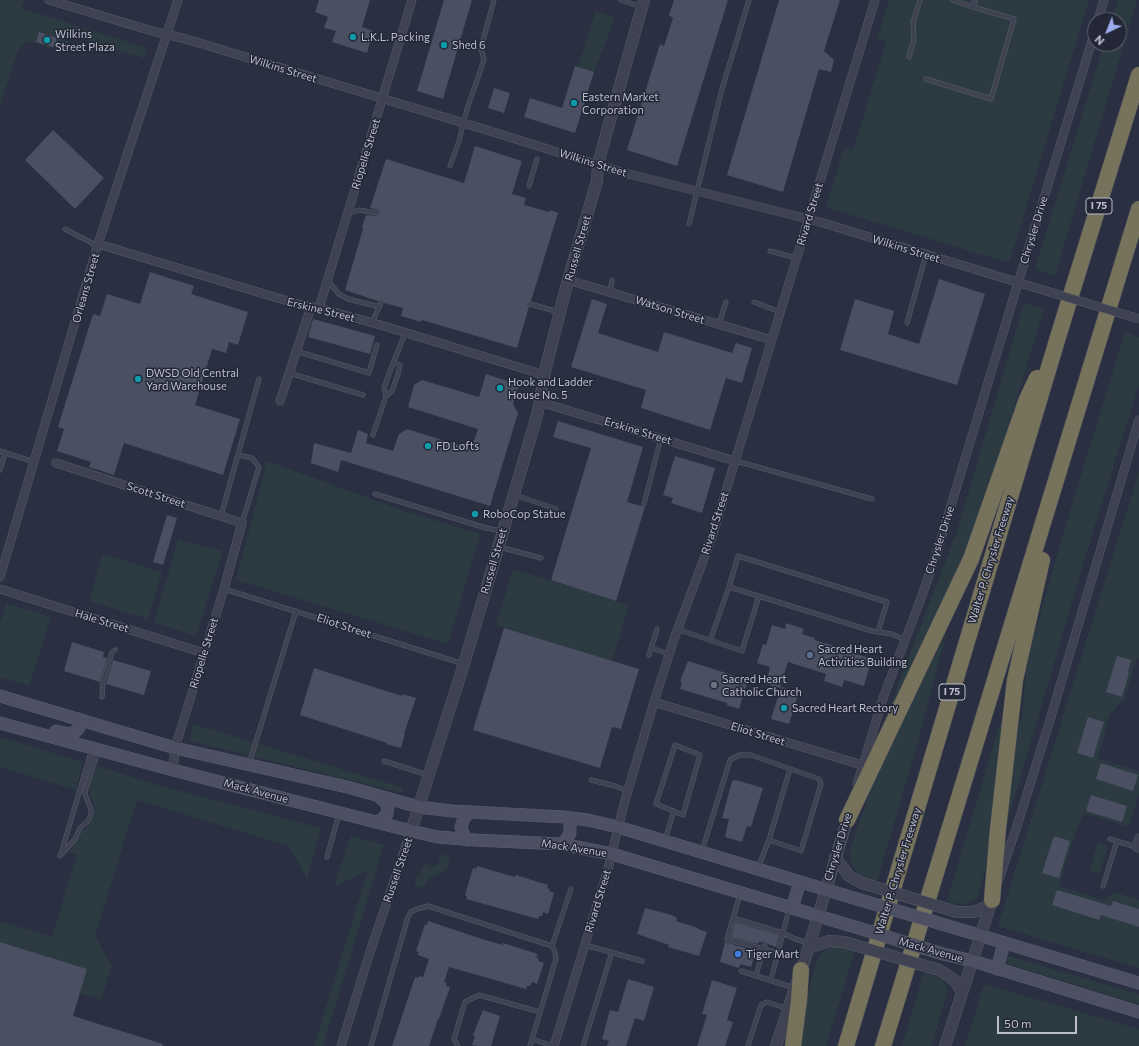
<!DOCTYPE html>
<style>
body{margin:0}
#map{position:relative;width:1139px;height:1046px;overflow:hidden;background:#2a2f41;font-family:Commissioner,sans-serif}
canvas{display:block}
.north{position:absolute;left:1087px;top:12px;width:40px;height:40px;box-sizing:border-box;background:#232736;border:1px solid #606372;border-radius:50%;rotate:223deg;font-size:11px;font-weight:700;line-height:16px;text-align:center;color:#bbbecb}
.north::after{content:'';display:block;margin:auto;width:14px;height:18px;background:#9eabee;clip-path:polygon(50% 0,100% 100%,50% 72%,0 100%)}
.scale{position:absolute;left:997px;top:1016px;width:80px;height:18px;box-sizing:border-box;border:2px solid #bbbecb;border-top:0;padding-left:5px;font-size:12px;line-height:14px;white-space:nowrap;color:#bbbecb;-webkit-text-stroke:3px #232736;paint-order:stroke}
</style>
<div id="map">
<canvas width="1139" height="1046"></canvas>
<div class="north">N</div>
<div class="scale">50 m</div>
</div>
<script>
const g = document.querySelector('canvas').getContext('2d');
g.lineJoin = 'round';
function fillPath(path, color) { g.fillStyle = color; g.fill(path, 'evenodd'); }
const shape = rows => new Path2D(rows.map(r => 'M' + r).join(''));
function strokePath(path, color, width, dash) { g.strokeStyle = color; g.lineWidth = width; g.lineCap = dash ? 'butt' : 'round'; g.setLineDash(dash || []); g.stroke(path); }
function label(font, color, halo, rows, align = 'center') {
  g.font = font + ' Commissioner,sans-serif'; g.lineWidth = 3; g.setLineDash([]); g.textBaseline = 'middle'; g.strokeStyle = halo; g.fillStyle = color; for (const [text, x, y, turn = 0] of rows) {
    g.save(); g.translate(x, y); g.rotate((+turn || 0) * Math.PI / 180); g.textAlign = isNaN(turn) ? turn : align; if (halo) g.strokeText(text, 0, 0); g.fillText(text, 0, 0); g.restore();
  }
}
fillPath(shape([
 [0,0,24,0,21,8,147,48,144,58,70,35,65,53,28,41,18,50,0,106],
 [889,0,1089,0,1010,261,1003,261,828,208,826,206,844,148,853,150,886,42,877,39],
 [1118,0,1137,0,1055,276,1036,269,1037,262,1104,44,1119,44,1119,20,1112,20],
 [596,11,615,18,594,72,578,67],
 [1024,303,1044,309,984,508,966,553,882,730,896,690,957,531],
 [1125,332,1139,337,1139,385,1092,535,1007,823,1005,822,1019,719,1022,720,1026,673,1033,639,1066,524],
 [267,461,402,510,480,534,448,644,236,580],
 [1139,471,1139,658,1137,658,1125,698,1110,714,1098,758,1139,771,1139,793,1129,827,1084,813,1075,834,1059,886,1106,901,1109,896,1115,892,1139,900,1139,968,998,926],
 [178,540,223,551,196,636,154,622],
 [103,554,162,572,148,619,89,601],
 [513,569,629,605,612,661,496,625],
 [6,603,51,617,29,686,0,677,0,623],
 [947,631,916,749,877,882,859,875,854,868,850,859,850,849,873,783],
 [1000,723,1004,723,985,871,978,897,972,902,962,905,947,901],
 [193,724,404,788,402,793,195,742,190,740],
 [0,737,83,762,76,790,0,767],
 [97,766,161,786,321,828,307,879,289,846,137,800,95,936,112,966,101,1000,80,993,87,969,0,942,0,921,52,937,77,855,69,852,78,840,81,832,89,826,94,816,94,805,90,795,89,789],
 [351,836,384,845,323,1046,314,1046,368,870,334,887],
 [1100,843,1107,846,1107,849,1100,872,1098,874,1091,872,1090,869,1097,845],
 [441,854,447,856,450,861,448,868,443,872,430,878,427,881,426,885,422,888,418,887,415,884,415,878,420,875,423,866,428,864,430,869,433,866,437,865,440,861,439,857],
 [835,946,855,951,826,1046,798,1046,811,982,817,959,825,950],
 [1008,956,1139,994,1139,1004,1008,964,1005,960],
 [924,972,942,979,948,989,932,1046,902,1046],
 [984,984,1139,1029,1139,1046,965,1046]
]), '#2c3b42');
fillPath(shape([
 [319,0,370,0,362,27,373,31,367,53,332,42,336,31,324,28,328,17,315,12],
 [444,0,472,0,443,99,417,91],
 [674,0,728,0,677,166,627,150,660,44,664,46,673,18,669,15],
 [779,0,840,0,824,51,834,60,831,72,819,69,783,192,727,175],
 [39,32,57,38,54,47,36,42],
 [575,66,594,72,575,133,524,117,530,98,562,108],
 [494,88,510,93,504,113,488,108],
 [53,130,104,178,75,209,25,160],
 [475,146,522,161,512,194,526,198,524,205,549,212,550,210,558,213,531,301,527,303,527,305,529,307,517,348,422,320,421,322,401,316,403,308,384,303,382,299,378,301,345,290,363,229,362,227,366,215,377,216,380,214,379,210,370,208,386,159,464,183],
 [150,272,194,286,191,294,248,312,238,345,229,342,226,353,212,349,195,405,240,419,223,475,124,443,114,475,89,467,91,462,57,451,64,429,58,427,93,314,100,316,107,294,140,304],
 [939,279,985,294,957,385,840,350,855,299,894,311,888,334,919,344],
 [592,299,607,304,598,333,658,352,664,332,732,353,736,343,752,348,742,383,726,378,710,430,641,408,646,390,571,367],
 [313,319,375,336,370,354,308,337],
 [486,374,519,385,513,404,518,413,490,506,341,460,338,472,311,463,314,443,351,453,358,430,368,434,366,443,393,451,399,434,407,429,471,449,478,429,408,407,414,385,422,380,479,397],
 [558,421,643,447,627,502,645,507,616,601,551,580,591,448,553,437],
 [675,456,715,468,702,513,671,503,673,498,663,495],
 [167,515,177,518,163,565,153,562],
 [786,623,804,629,802,634,815,638,814,640,842,648,842,646,851,648,850,652,872,659,864,686,844,680,842,687,824,681,826,674,788,662,780,688,766,684,770,667,757,663,763,644,766,645,772,625,785,629],
 [504,628,639,669,621,729,612,727,600,768,473,730],
 [72,642,104,652,103,657,107,658,100,682,64,671],
 [1117,656,1131,660,1128,672,1129,673,1122,697,1106,692],
 [113,660,151,671,144,695,106,684],
 [688,661,748,680,739,709,727,705,727,703,680,689,682,682,680,681],
 [314,668,402,696,402,694,416,698,404,734,405,734,401,748,386,744,387,743,300,715],
 [781,687,799,692,789,724,771,719],
 [1088,717,1104,722,1093,758,1077,753],
 [1101,763,1138,775,1133,791,1096,779],
 [736,780,763,788,751,827,747,826,742,842,725,837,729,819,722,818,732,781],
 [1091,795,1127,806,1122,822,1086,811],
 [1054,836,1070,841,1059,878,1042,873],
 [477,866,515,877,516,875,548,885,547,888,550,889,549,891,554,893,548,914,543,912,542,916,539,916,538,919,466,899,467,896,465,895,473,868,476,869],
 [1057,890,1111,906,1113,901,1139,909,1139,927,1101,915,1099,920,1052,905],
 [645,908,672,915,677,918,676,921,698,928,698,929,707,932,699,956,668,947,669,945,637,934],
 [428,921,485,940,503,945,503,943,538,954,536,958,539,958,538,961,544,963,537,984,532,982,530,986,527,986,526,989,449,967,444,982,447,983,446,986,450,987,439,1019,438,1019,429,1046,392,1046,415,977,419,978,419,976,423,977,429,959,418,955,419,952,416,951,425,924,427,925],
 [735,922,779,935,776,947,768,944,766,941,762,942,759,942,758,944,731,937],
 [0,942,87,969,73,1016,163,1044,162,1046,0,1046],
 [725,942,756,951,751,967,740,964,739,968,720,962],
 [628,979,654,987,644,1021,635,1018,626,1046,607,1046,609,1041,602,1039,610,1010,618,1012],
 [712,980,737,988,727,1020,733,1022,725,1046,697,1046,707,1015,702,1014],
 [483,1010,500,1016,491,1046,477,1046,472,1045,475,1036,473,1035]
]), '#4a4f62');
const service = shape([
 [621,0,641,7],
 [952,0,973,7],
 [909,57,914,39,913,22,920,0],
 [926,79,991,99,1014,19,973,7,975,0],
 [450,166,459,141,467,109,484,60,481,48,494,0],
 [529,186,537,159],
 [348,214,359,210,377,213],
 [689,224,722,89,749,0],
 [65,229,92,243,97,248],
 [770,251,796,258],
 [327,280,339,294,348,299,380,307],
 [610,292,612,280],
 [754,302,780,312],
 [530,304,559,312],
 [372,323,381,302],
 [907,323,926,255],
 [719,324,726,302],
 [296,351,369,373,377,345],
 [289,373,363,395],
 [386,396,392,391,398,374,400,365,394,363],
 [373,435,386,396,384,389,387,379,405,333],
 [0,451,34,462],
 [238,455,252,458,259,467,242,523],
 [736,461,872,499],
 [0,470,5,453],
 [375,494,486,528,502,531],
 [515,495,556,509],
 [644,504,661,438],
 [221,516,259,379],
 [499,547,541,558],
 [729,587,738,556,887,602,878,632],
 [224,589,464,664],
 [677,629,742,651,759,596],
 [710,641,729,587,872,631,892,634,905,640],
 [651,648,669,654],
 [649,655,657,629],
 [102,697,103,682,112,652,115,650],
 [675,745,700,755,683,815,656,804,675,745],
 [384,761,428,775],
 [249,764,296,611],
 [591,780,615,786,628,791],
 [1110,839,1136,847],
 [665,840,674,811],
 [702,851,730,760,739,755,751,755,819,779,821,784,801,851,769,840],
 [61,854,92,749],
 [60,856,75,839,80,828,89,820,91,814,91,809,86,797,85,792,98,751],
 [327,857,339,814],
 [758,868,769,840,790,769],
 [1103,886,1117,841],
 [740,895,733,918,783,933,789,909],
 [733,918,727,939,778,953],
 [585,945,642,961],
 [552,946,571,889],
 [741,971,794,988],
 [756,975,765,944],
 [771,980,783,933,795,939,809,943],
 [532,1039,553,1046],
 [371,1046,408,917,411,912,417,909,428,906,552,946,555,952,556,959,530,1046],
 [458,1046,454,1039,465,1002,479,995,540,1012],
 [583,1046,612,952],
 [748,1046,761,1005,767,1002,788,1009]
]);
const minor = shape([
 [49,0,152,31,186,39,490,131,621,172,820,222,1033,287],
 [1098,20,1104,0],
 [98,244,301,305,319,308,384,326,544,375],
 [568,280,772,340],
 [319,308,412,0],
 [280,401,311,307],
 [540,402,735,461],
 [56,463,242,523,224,589,175,748,173,770],
 [0,577,98,244,178,0],
 [0,589,204,653],
 [654,702,862,765],
 [857,785,883,698,920,601,937,552,1018,283,1095,31],
 [1139,838,1136,847,1139,848],
 [999,879,1018,823,1050,720,1139,420],
 [341,1046,370,952,411,831],
 [554,1046,608,869,624,804,654,702,674,639,712,537,875,0]
]);
const tertiary = shape([
 [411,831,464,664,536,419,540,402,544,375,568,280,597,181,598,165,604,142,644,0],
 [835,857,849,876,862,883],
 [957,912,973,912,990,906],
 [808,948,829,941,844,942],
 [939,970,950,977,956,982,962,993],
 [776,1046,810,943,847,820],
 [945,1046,992,900]
]);
const secondary = shape([
 [0,696,175,748,347,787,419,807,452,811,564,817,588,820,618,827,857,899],
 [0,723,173,770,411,831,438,837,475,840,561,844,612,854,865,930],
 [56,731,69,734,75,732,79,728,79,719],
 [374,822,382,820,387,814,388,805,378,796],
 [468,840,463,834,461,827,464,818,470,812],
 [561,844,567,839,570,833,570,818],
 [792,908,800,882],
 [935,922,1139,983],
 [943,954,973,961,1139,1012],
 [997,969,1004,943]
]);
const motorway = shape([
 [847,820,971,559,1027,399,1037,378],
 [992,900,998,829,1015,680,1042,560],
 [793,1046,799,1000,801,970],
 [846,1046,1058,337,1139,75],
 [883,1046,1139,209]
]);
strokePath(service, '#595d6b', 5);
strokePath(minor, '#595d6b', 9);
strokePath(tertiary, '#595d6b', 12);
strokePath(secondary, '#595d6b', 13);
strokePath(motorway, '#464a58', 17);
strokePath(service, '#3e4251', 4);
strokePath(minor, '#3e4251', 8);
strokePath(tertiary, '#3e4251', 11);
strokePath(secondary, '#4d5063', 12);
strokePath(motorway, '#76725c', 16);
const minorBridge = shape([
 [1033,287,1139,319]
]);
const tertiaryBridge = shape([
 [862,883,957,912],
 [844,942,939,970]
]);
const secondaryBridge = shape([
 [857,899,935,922],
 [865,930,943,954]
]);
strokePath(minorBridge, '#595d6b', 9, []);
strokePath(tertiaryBridge, '#595d6b', 12, []);
strokePath(secondaryBridge, '#595d6b', 13, []);
strokePath(minorBridge, '#3e4251', 8);
strokePath(tertiaryBridge, '#3e4251', 11);
strokePath(secondaryBridge, '#4d5063', 12);
for (const [x, y, r, color] of [
 [353,37,4,"#0f9aa8"],
 [47,40,4,"#0f9aa8"],
 [444,45,4,"#0f9aa8"],
 [574,103,4,"#0f9aa8"],
 [138,379,4,"#0f9aa8"],
 [500,388,4,"#0f9aa8"],
 [428,446,4,"#0f9aa8"],
 [475,514,4,"#0f9aa8"],
 [810,655,4,"#5c6f8a"],
 [714,685,4,"#6b7280"],
 [784,708,4,"#0f9aa8"],
 [738,954,4,"#3f7fe0"]
]) { const dot = new Path2D(); dot.arc(x, y, r, 0, 2 * Math.PI); g.fillStyle = color; g.fill(dot); strokePath(dot, '#232736', 1.5); }
for (const [x, y, w] of [
 [1099,206,26],
 [952,692,26]
]) { const box = new Path2D(); box.roundRect(x - w / 2, y - 8, w, 16, 3); g.fillStyle = '#232736'; g.fill(box); strokePath(box, '#bbbecb', 1); }
label('bold 10px', '#bbbecb', null, [
 ["I 75",1099,206],
 ["I 75",952,692]
]);
label('11px', '#bbbecb', '#232736', [
 ["Wilkins",55,34],
 ["Street Plaza",55,47],
 ["L.K.L. Packing",361,37],
 ["Shed 6",452,45],
 ["Eastern Market",582,97],
 ["Corporation",582,110],
 ["DWSD Old Central",146,373],
 ["Yard Warehouse",146,386],
 ["Hook and Ladder",508,382],
 ["House No. 5",508,395],
 ["FD Lofts",436,446],
 ["RoboCop Statue",483,514],
 ["Sacred Heart",818,649],
 ["Activities Building",818,662],
 ["Sacred Heart",722,679],
 ["Catholic Church",722,692],
 ["Sacred Heart Rectory",792,708],
 ["Tiger Mart",746,954]
], 'left');
label('11px', '#bbbecb', '#232736', [
 ["Wilkins Street",283,69,17],
 ["Riopelle Street",366,154,-73],
 ["Wilkins Street",593,163,17],
 ["Rivard Street",810,214,-73],
 ["Chrysler Drive",1034,230,-73],
 ["Russell Street",578,248,-74],
 ["Wilkins Street",906,249,17],
 ["Orleans Street",86,288,-74],
 ["Erskine Street",321,310,14],
 ["Watson Street",670,310,17],
 ["Erskine Street",638,431,17],
 ["Scott Street",156,495,18],
 ["Rivard Street",715,523,-72],
 ["Chrysler Drive",940,540,-72],
 ["Walter P. Chrysler Freeway",991,560,-73],
 ["Russell Street",494,561,-74],
 ["Hale Street",102,621,17],
 ["Eliot Street",344,626,18],
 ["Riopelle Street",204,653,-73],
 ["Eliot Street",758,734,17],
 ["Mack Avenue",256,791,15],
 ["Chrysler Drive",838,847,-73],
 ["Mack Avenue",574,848,9],
 ["Russell Street",398,870,-71],
 ["Walter P. Chrysler Freeway",898,871,-73],
 ["Rivard Street",598,901,-73],
 ["Mack Avenue",931,950,16]
]);
</script>
